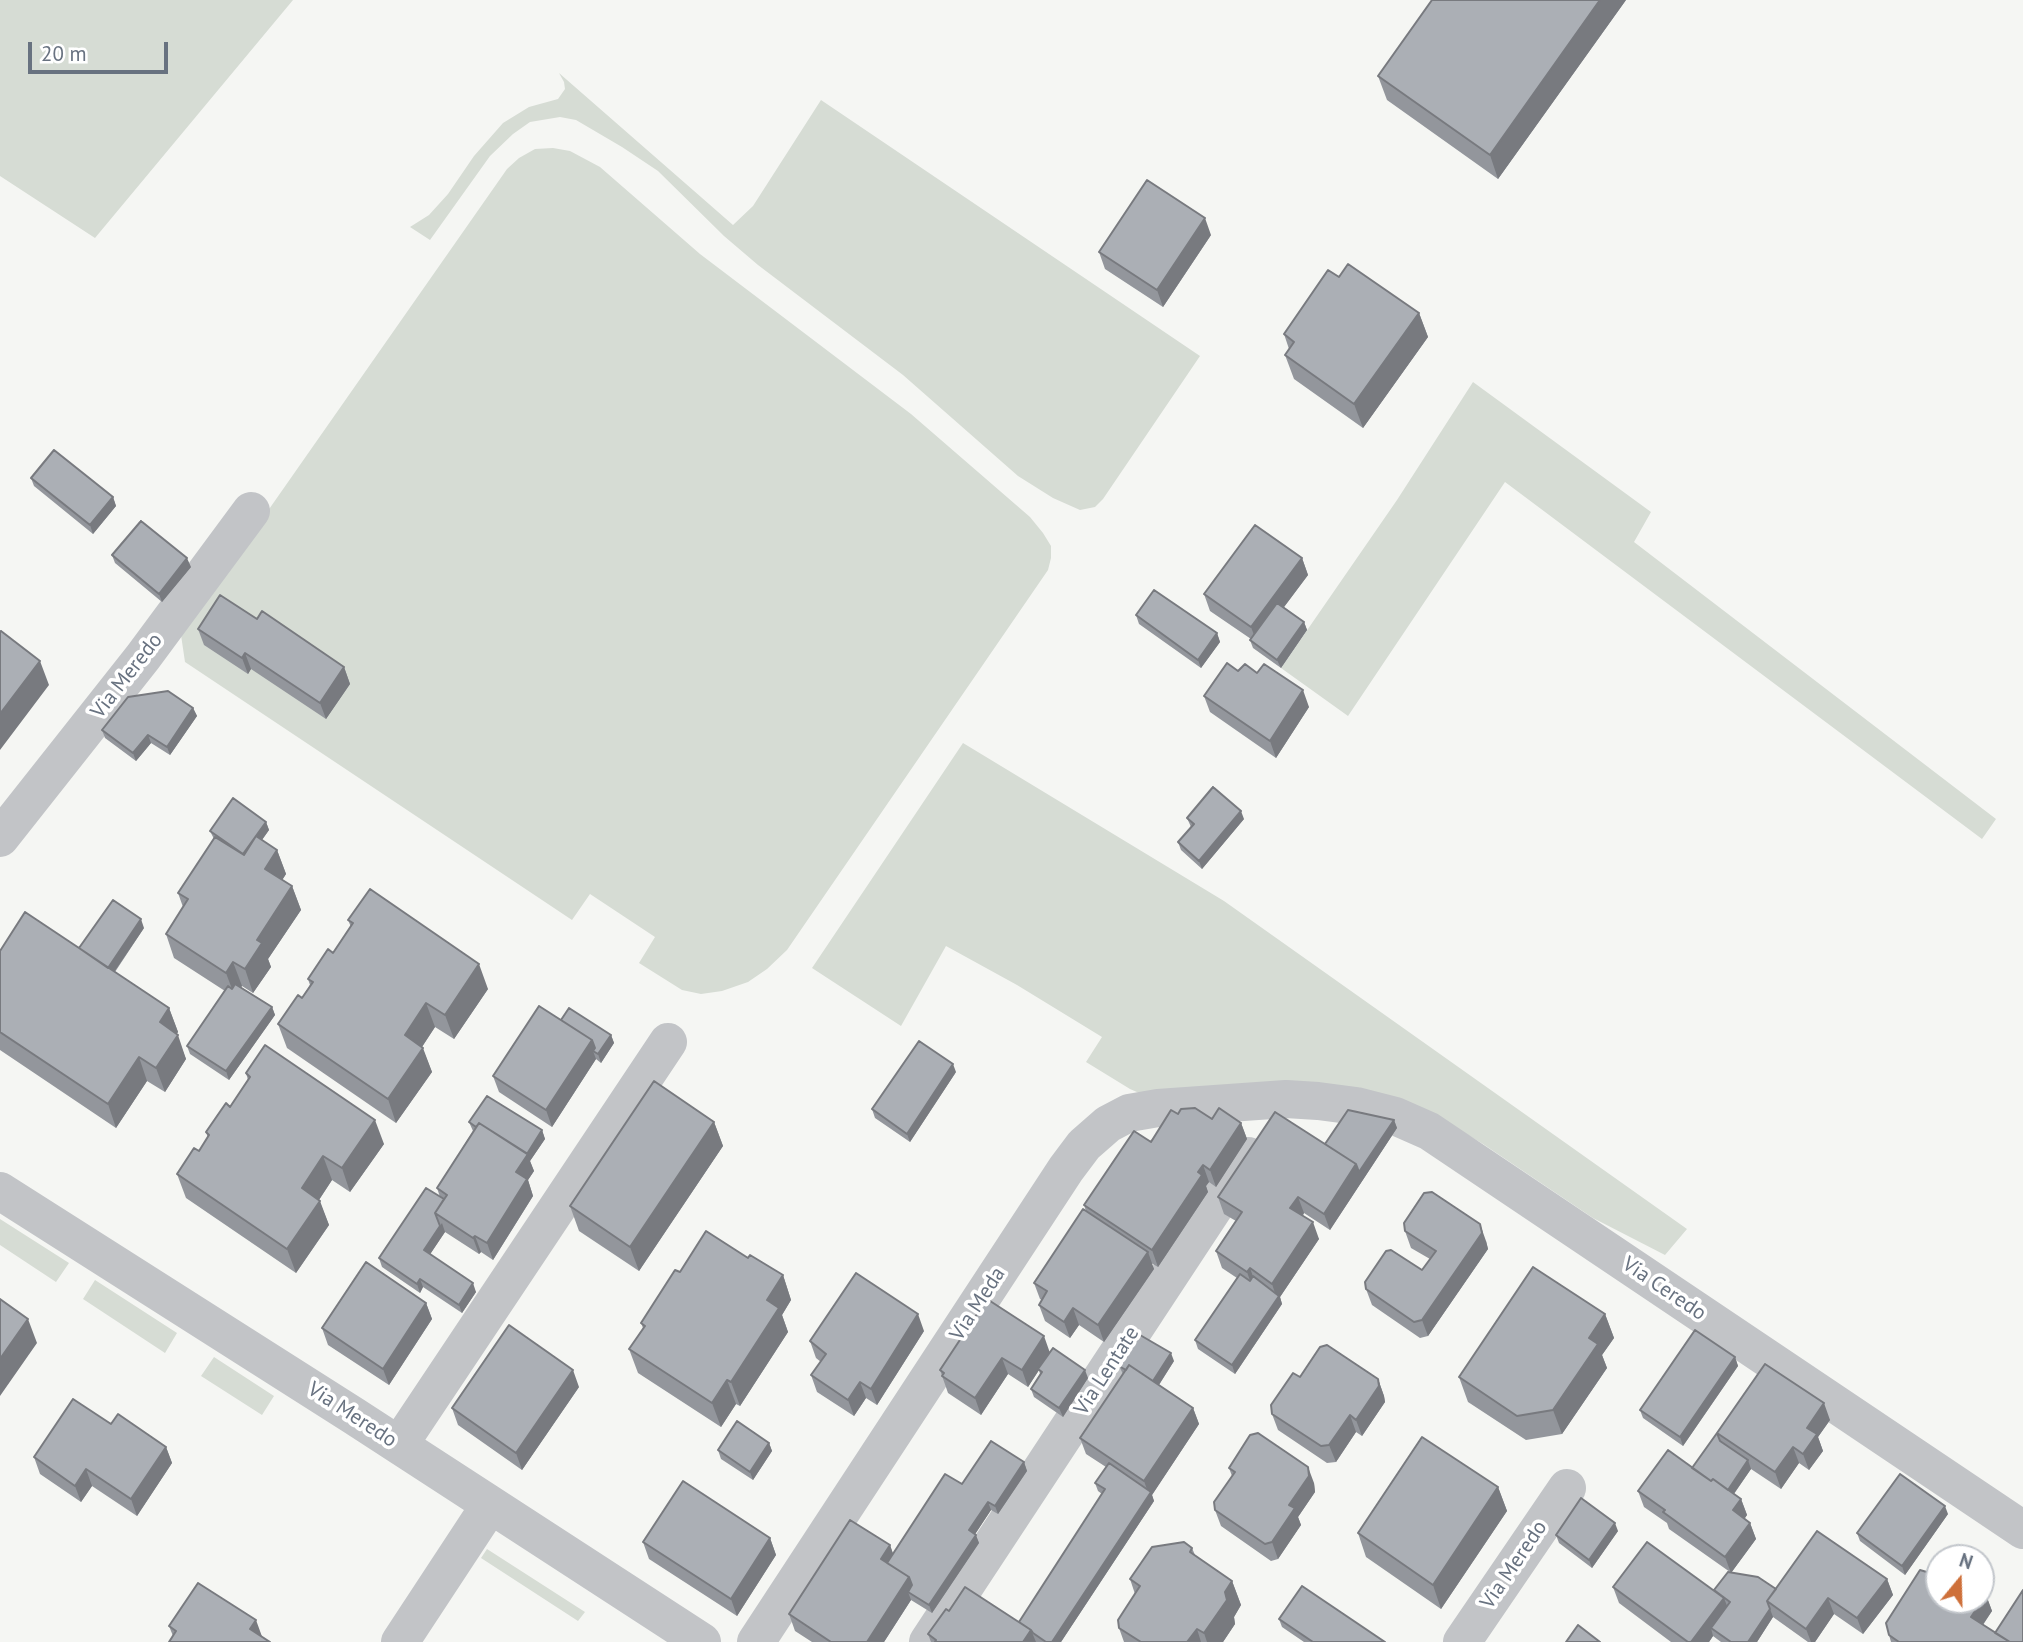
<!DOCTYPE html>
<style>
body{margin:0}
#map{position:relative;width:2023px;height:1642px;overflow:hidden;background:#f5f6f3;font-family:"PT Sans",sans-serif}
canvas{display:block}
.north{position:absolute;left:1925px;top:1544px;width:70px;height:70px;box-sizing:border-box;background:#fff;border:2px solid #c3c7cc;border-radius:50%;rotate:19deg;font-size:19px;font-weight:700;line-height:28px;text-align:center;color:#687280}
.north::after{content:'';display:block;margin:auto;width:24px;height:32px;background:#ce703a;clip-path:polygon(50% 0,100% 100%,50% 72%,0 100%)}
.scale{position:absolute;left:28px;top:42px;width:140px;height:32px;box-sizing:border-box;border:4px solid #687280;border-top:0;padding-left:9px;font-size:21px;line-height:24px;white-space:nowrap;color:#687280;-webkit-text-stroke:5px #fff;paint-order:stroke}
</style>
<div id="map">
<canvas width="2023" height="1642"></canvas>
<div class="north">N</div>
<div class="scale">20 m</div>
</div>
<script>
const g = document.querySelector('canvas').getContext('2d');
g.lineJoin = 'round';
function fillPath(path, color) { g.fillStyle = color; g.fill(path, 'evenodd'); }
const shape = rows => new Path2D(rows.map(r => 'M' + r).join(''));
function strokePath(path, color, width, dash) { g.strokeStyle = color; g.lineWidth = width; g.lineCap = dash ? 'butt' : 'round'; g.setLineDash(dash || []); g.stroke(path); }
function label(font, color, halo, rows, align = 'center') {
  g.font = font + ' "PT Sans",sans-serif'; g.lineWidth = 7; g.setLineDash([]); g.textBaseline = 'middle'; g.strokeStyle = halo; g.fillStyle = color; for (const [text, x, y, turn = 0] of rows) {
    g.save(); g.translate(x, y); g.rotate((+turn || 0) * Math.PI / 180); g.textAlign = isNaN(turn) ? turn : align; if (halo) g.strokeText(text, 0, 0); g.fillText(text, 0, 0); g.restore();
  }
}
fillPath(shape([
 [0,0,293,0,95,238,0,176],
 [559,73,733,225,753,206,821,100,1200,356,1103,499,1095,507,1080,510,1053,498,1018,476,903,375,758,265,724,236,658,171,622,147,576,120,560,117,530,122,513,134,490,156,430,240,410,227,429,215,448,194,474,156,503,123,529,107,558,99,565,89,564,82],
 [553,148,570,151,600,167,700,254,911,414,1030,517,1043,533,1051,546,1051,558,1048,570,787,950,767,969,748,982,722,991,701,994,682,990,639,963,655,937,590,894,572,920,185,662,181,635,507,169,519,158,535,149],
 [1473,382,1651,512,1634,542,1996,819,1982,839,1505,482,1348,716,1281,668,1397,500],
 [963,743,1224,901,1687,1229,1665,1255,1593,1218,1483,1144,1443,1120,1146,1096,1130,1089,1086,1062,1102,1037,1017,985,946,946,901,1026,812,968],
 [0,1219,69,1263,56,1282,0,1245],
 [95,1280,177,1333,165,1353,83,1299],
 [214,1357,274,1396,262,1415,201,1376],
 [487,1549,585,1612,578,1621,481,1558]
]), '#d6dcd4');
strokePath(shape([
 [0,838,143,657,251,511],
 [0,1191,354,1416,702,1642],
 [399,1445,668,1042],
 [400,1642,490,1505],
 [756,1642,1066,1169,1084,1145,1108,1124,1129,1113,1158,1108,1286,1099,1318,1101,1356,1106,1395,1116,1429,1131,2023,1530],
 [928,1642,1248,1156],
 [1462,1642,1567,1488]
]), '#c2c4c7', 38);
fillPath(shape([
 [1626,0,1498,179,1387,100,1378,76],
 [1211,235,1163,307,1105,269,1099,252],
 [1339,277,1419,313,1428,337,1363,428,1294,379,1285,355,1289,349,1284,334],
 [31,478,113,497,116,506,93,534,34,486],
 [112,555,191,567,162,602,115,563],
 [1302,558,1308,575,1284,607,1304,622,1307,630,1281,668,1253,648,1250,640,1251,639,1210,611,1204,594],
 [1136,615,1217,633,1220,642,1201,668,1139,624],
 [257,619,344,667,350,684,326,719,251,669,248,674,204,645,198,629],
 [1238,671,1257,673,1309,707,1276,758,1210,712,1204,696],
 [193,708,197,716,170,755,151,743,136,761,105,738,102,730],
 [1187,818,1244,819,1202,869,1181,850,1178,842,1191,827],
 [266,822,269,830,262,840,277,850,286,874,282,880,292,886,301,910,268,959,271,967,253,993,242,986,241,987,272,1007,275,1015,229,1080,190,1054,187,1046,225,991,174,958,166,934,183,907,178,893,214,839,210,831],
 [348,920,488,989,454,1039,435,1027,422,1047,432,1072,396,1123,287,1048,278,1024,302,998,310,985,308,979,333,953,351,927],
 [144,928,115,972,169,1008,178,1032,176,1034,186,1059,165,1092,147,1081,116,1128,0,1050,0,951,79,948],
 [561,1020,611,1035,614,1043,601,1063,596,1059,552,1127,499,1092,493,1076],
 [956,1072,910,1142,875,1118,872,1109],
 [246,1073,384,1144,350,1192,332,1180,319,1200,329,1225,296,1273,186,1198,177,1174,199,1151,208,1138,206,1132,230,1107,248,1080],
 [1178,1114,1241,1123,1247,1139,1216,1187,1209,1182,1206,1186,1208,1192,1158,1267,1151,1263,1154,1269,1104,1342,1079,1325,1070,1338,1045,1321,1039,1305,1042,1300,1040,1299,1034,1283,1086,1211,1084,1205],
 [1394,1120,1397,1128,1330,1230,1304,1213,1303,1216,1319,1239,1280,1297,1282,1304,1235,1374,1198,1349,1195,1340,1237,1278,1222,1268,1216,1251,1236,1221,1224,1214,1218,1197,1325,1144],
 [469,1122,542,1130,545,1139,530,1161,534,1171,528,1180,533,1196,493,1260,481,1252,479,1254,445,1232,430,1254,476,1292,462,1313,423,1287,420,1293,382,1267,379,1258,440,1197,437,1188,473,1131],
 [714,1122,723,1146,639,1271,579,1231,570,1206],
 [1405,1231,1486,1241,1488,1249,1428,1336,1420,1338,1372,1305,1366,1289,1422,1270,1430,1259,1411,1248],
 [748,1258,783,1275,791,1300,782,1315,788,1332,740,1406,736,1404,721,1427,638,1373,629,1349,643,1328,641,1323],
 [987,1299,1050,1352,1088,1378,1063,1417,1034,1397,1031,1389,1040,1374,1039,1370,1028,1387,1008,1374,981,1415,948,1393,940,1370],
 [426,1303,432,1319,389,1385,328,1345,322,1328],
 [1605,1314,1614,1338,1602,1355,1607,1368,1562,1434,1526,1440,1468,1402,1459,1377],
 [924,1331,877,1405,866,1398,854,1416,817,1392,811,1375,821,1362,816,1358,810,1341],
 [1735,1357,1738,1366,1683,1446,1643,1418,1640,1410],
 [1174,1361,1159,1385,1193,1408,1199,1424,1152,1495,1154,1501,1061,1642,931,1642,928,1634,949,1611,1019,1622,1102,1494,1098,1491,1095,1483,1106,1467,1086,1454,1080,1438,1123,1374,1119,1366],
 [1765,1364,1830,1420,1818,1437,1823,1451,1809,1470,1799,1463,1781,1489,1751,1469,1734,1494,1741,1499,1747,1515,1744,1519,1750,1523,1756,1539,1731,1573,1776,1589,1887,1579,1893,1595,1863,1634,1834,1614,1815,1642,1808,1642,1773,1617,1757,1642,1721,1642,1713,1636,1709,1642,1671,1642,1619,1603,1613,1587,1714,1591,1730,1572,1669,1529,1667,1523,1644,1507,1638,1491,1692,1468],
 [1300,1377,1378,1379,1384,1396,1385,1402,1362,1436,1356,1432,1336,1462,1327,1463,1278,1430,1272,1414],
 [579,1387,522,1470,458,1425,452,1408],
 [111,1424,166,1447,172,1463,137,1516,92,1486,81,1502,40,1474,34,1457],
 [769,1443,772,1451,753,1480,721,1459,718,1450],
 [1024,1462,1027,1471,998,1514,991,1510,975,1534,979,1543,932,1613,911,1600,884,1642,812,1642,795,1631,789,1614,890,1545,893,1554],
 [1229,1468,1314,1483,1315,1492,1298,1517,1301,1525,1278,1559,1271,1561,1221,1526,1215,1510,1232,1476],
 [1498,1487,1507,1511,1441,1609,1366,1557,1358,1533],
 [1948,1514,1905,1575,1860,1541,1857,1533],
 [1618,1531,1592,1568,1559,1543,1556,1535],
 [770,1538,776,1555,737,1616,649,1559,643,1542],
 [1192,1548,1195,1555,1232,1581,1241,1605,1234,1617,1235,1624,1223,1642,1124,1642,1119,1628,1135,1594,1130,1579],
 [1986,1595,1992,1611,1983,1625,1995,1633,2023,1642,1891,1642,1889,1635],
 [1279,1619,1385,1642,1304,1642,1282,1627],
 [169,1626,262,1636,173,1636]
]), '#93969c');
fillPath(shape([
 [1600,0,1626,0,1498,179,1490,155],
 [1205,218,1211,235,1163,307,1157,290],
 [1419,313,1428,337,1363,428,1354,404],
 [113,497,116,506,93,534,90,525],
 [187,558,191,567,162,602,159,594],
 [1302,558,1308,575,1257,643,1251,627],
 [1304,622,1307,630,1281,668,1277,660],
 [1217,633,1220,642,1201,668,1198,660],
 [245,653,251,669,248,674,242,658],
 [40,661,49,685,0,750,0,714],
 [344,667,350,684,326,719,320,703],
 [1303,690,1309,707,1276,758,1270,741],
 [193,708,197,716,170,755,167,747],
 [148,735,151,743,136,761,133,753],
 [1241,811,1244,819,1202,869,1199,861],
 [266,822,269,830,246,862,243,854],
 [277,850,286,874,274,893,265,869],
 [292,886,301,910,268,959,271,967,253,993,245,969,257,940],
 [141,919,144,928,106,984,103,976],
 [233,962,242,986,235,997,226,973],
 [479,964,488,989,454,1039,445,1015],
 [426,1003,435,1027,414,1059,405,1035],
 [272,1007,275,1015,229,1080,226,1071],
 [169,1008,178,1032,168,1047,160,1022],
 [178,1035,186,1059,165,1092,156,1068],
 [611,1035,614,1043,601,1063,598,1054],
 [592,1040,597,1054,593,1051,596,1059,552,1127,546,1110],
 [423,1048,432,1072,396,1123,388,1099],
 [139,1057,147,1081,116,1128,108,1104],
 [953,1064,956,1072,910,1142,907,1134],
 [375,1120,384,1144,350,1192,342,1168],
 [1394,1120,1397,1128,1330,1230,1324,1214,1356,1164],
 [714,1122,723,1146,639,1271,630,1247],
 [1241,1123,1247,1139,1216,1187,1210,1170],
 [542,1130,545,1139,530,1161,534,1171,528,1180,533,1196,493,1260,487,1243,516,1172],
 [323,1156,332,1180,311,1212,302,1188],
 [1203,1165,1209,1182,1206,1186,1208,1192,1158,1267,1152,1250],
 [1298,1197,1304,1213,1296,1224,1290,1208],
 [320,1201,329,1225,296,1273,287,1249],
 [1313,1222,1319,1239,1280,1297,1282,1304,1235,1374,1232,1365,1277,1299,1272,1284],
 [442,1223,445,1232,427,1259,424,1250],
 [1480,1224,1486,1241,1488,1249,1428,1336,1422,1320],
 [475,1236,481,1252,479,1254,473,1238],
 [1148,1252,1154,1269,1104,1342,1098,1325],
 [1250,1268,1256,1285,1253,1289,1247,1272],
 [783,1275,791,1300,782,1315,788,1332,740,1406,731,1382,767,1300],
 [420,1279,423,1287,420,1293,417,1284],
 [473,1283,476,1292,462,1313,459,1305],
 [426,1303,432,1319,389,1385,383,1369],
 [1073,1308,1079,1325,1070,1338,1064,1322],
 [918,1314,924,1331,877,1405,871,1389],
 [1605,1314,1614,1338,1602,1355,1607,1368,1562,1434,1553,1410,1589,1338],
 [28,1319,37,1343,0,1396,0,1359],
 [1044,1336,1050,1353,1028,1387,1022,1370],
 [1171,1353,1174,1361,1153,1394,1150,1385],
 [1735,1357,1738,1366,1683,1446,1680,1437],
 [1002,1358,1008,1374,981,1415,975,1398],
 [573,1370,579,1387,522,1470,516,1453],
 [1085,1370,1088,1378,1063,1417,1059,1408],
 [1378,1379,1384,1396,1385,1402,1362,1436,1356,1420],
 [727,1380,736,1404,721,1427,712,1403],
 [860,1382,866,1398,854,1416,848,1400],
 [1824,1403,1830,1420,1818,1437,1823,1451,1809,1470,1803,1454,1807,1428],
 [1193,1408,1199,1424,1152,1495,1154,1501,1061,1642,1052,1642,1149,1495,1144,1481],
 [1350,1415,1356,1432,1336,1462,1329,1445],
 [769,1443,772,1451,753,1480,750,1472],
 [166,1447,172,1463,137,1516,131,1499],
 [1793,1447,1799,1463,1781,1489,1775,1472],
 [1748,1460,1751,1469,1728,1502,1725,1493],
 [1024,1462,1027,1471,998,1514,995,1506],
 [1308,1467,1314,1483,1315,1492,1298,1517,1301,1525,1278,1559,1272,1542,1289,1505],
 [86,1469,92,1486,81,1502,75,1486],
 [1498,1487,1507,1511,1441,1609,1433,1585],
 [1741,1499,1747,1515,1739,1527,1733,1510],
 [988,1502,991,1510,972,1539,969,1530],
 [1945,1506,1948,1514,1905,1575,1902,1566],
 [1615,1523,1618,1531,1592,1568,1589,1560],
 [1750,1523,1756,1539,1731,1573,1725,1557],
 [976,1535,979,1543,932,1613,929,1605],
 [770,1538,776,1555,737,1616,731,1599],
 [890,1545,896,1562,890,1571,881,1559],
 [909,1577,915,1594,908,1592,911,1600,884,1642,867,1642],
 [1887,1579,1893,1595,1863,1634,1857,1618],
 [1232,1581,1241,1605,1234,1617,1235,1624,1223,1642,1207,1642,1204,1633,1225,1592],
 [1986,1595,1992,1611,1977,1633,1971,1617],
 [1724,1598,1730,1614,1711,1628,1713,1636,1709,1642,1691,1642],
 [1828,1598,1834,1614,1815,1642,1811,1642,1806,1629],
 [1770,1609,1773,1617,1757,1642,1748,1642],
 [256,1620,264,1642,250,1629],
 [1197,1629,1201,1642,1187,1642],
 [1031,1630,1036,1642,1023,1642]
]), '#787a7f');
const building = shape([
 [1432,0,1600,0,1490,155,1378,76,1432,0],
 [1147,180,1205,218,1157,290,1099,252,1147,180],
 [1348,264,1419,313,1354,404,1285,355,1294,342,1284,334,1328,270,1339,277,1348,264],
 [54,450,113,497,90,525,31,478,54,450],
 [141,521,187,558,159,594,112,555,141,521],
 [1255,525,1302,558,1251,627,1204,594,1255,525],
 [1154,590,1217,633,1198,660,1136,615,1154,590],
 [220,595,257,619,262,611,344,667,320,703,245,653,242,658,198,629,220,595],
 [1277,603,1304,622,1277,660,1250,640,1277,603],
 [1,631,40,661,0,714,0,632,1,631],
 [1227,663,1238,671,1245,664,1257,673,1264,664,1303,690,1270,741,1204,696,1227,663],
 [168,691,193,708,167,747,148,735,133,753,102,730,128,697,168,691],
 [1213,787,1241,811,1199,861,1178,842,1194,824,1187,818,1213,787],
 [233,798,266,822,243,854,210,831,233,798],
 [256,836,277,850,265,869,292,886,257,940,262,943,245,969,233,962,226,973,166,934,188,899,178,893,215,837,244,855,256,836],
 [370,889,479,964,445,1015,426,1003,405,1035,423,1048,388,1099,278,1024,298,995,302,998,313,982,308,979,328,949,333,953,353,923,348,920,370,889],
 [113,900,141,919,108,968,79,948,113,900],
 [25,912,169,1008,160,1022,178,1035,156,1068,139,1057,108,1104,0,1032,0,951,25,912],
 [235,984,272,1007,226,1071,187,1046,228,986,232,989,235,984],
 [539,1006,592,1040,546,1110,493,1076,539,1006],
 [569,1008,611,1035,598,1054,593,1051,595,1048,592,1040,561,1020,569,1008],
 [919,1041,953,1064,907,1134,872,1109,919,1041],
 [265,1045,375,1120,342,1168,323,1156,302,1188,320,1201,287,1249,177,1174,194,1148,199,1151,209,1135,206,1132,226,1103,230,1107,250,1077,246,1073,265,1045],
 [654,1081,714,1122,630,1247,570,1206,654,1081],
 [487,1096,542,1130,527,1154,479,1123,476,1127,469,1122,487,1096],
 [1195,1108,1212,1119,1219,1108,1241,1123,1210,1170,1203,1165,1198,1172,1202,1175,1152,1250,1084,1205,1134,1131,1151,1142,1171,1110,1178,1114,1181,1109,1195,1108],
 [1348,1110,1394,1120,1359,1172,1356,1164,1325,1144,1348,1110],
 [1275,1112,1356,1164,1324,1214,1298,1197,1290,1208,1313,1222,1272,1284,1250,1268,1247,1272,1216,1251,1242,1212,1218,1197,1275,1112],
 [479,1123,528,1154,516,1172,527,1179,487,1243,475,1236,473,1238,435,1213,447,1195,437,1188,479,1123],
 [426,1188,444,1199,435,1213,440,1226,424,1250,473,1283,459,1305,420,1279,417,1284,379,1258,426,1188],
 [1432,1192,1480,1224,1482,1233,1422,1320,1414,1322,1366,1289,1365,1282,1386,1251,1391,1250,1422,1270,1436,1251,1405,1231,1404,1223,1424,1193,1432,1192],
 [1083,1209,1148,1252,1098,1325,1073,1308,1064,1322,1039,1305,1047,1291,1034,1283,1083,1209],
 [706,1231,748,1258,750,1255,783,1275,767,1300,779,1308,731,1382,727,1380,712,1403,629,1349,645,1326,641,1323,675,1270,680,1272,706,1231],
 [366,1262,426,1303,383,1369,322,1328,366,1262],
 [1533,1267,1605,1314,1589,1338,1598,1344,1553,1410,1517,1416,1459,1377,1533,1267],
 [856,1273,918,1314,871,1389,860,1382,848,1400,811,1375,826,1354,810,1341,856,1273],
 [1240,1274,1250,1281,1253,1276,1279,1296,1232,1365,1195,1340,1240,1274],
 [0,1299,28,1319,0,1359,0,1299],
 [987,1299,1044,1336,1022,1370,1002,1358,975,1398,942,1376,944,1373,940,1370,987,1299],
 [509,1325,573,1370,516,1453,452,1408,509,1325],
 [1695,1330,1735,1357,1680,1437,1640,1410,1695,1330],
 [1140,1335,1171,1353,1153,1381,1129,1365,1126,1370,1119,1366,1140,1335],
 [1327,1345,1378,1379,1379,1386,1356,1420,1350,1415,1329,1445,1321,1446,1272,1414,1271,1405,1293,1373,1300,1377,1320,1347,1327,1345],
 [1053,1348,1085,1370,1059,1408,1031,1389,1042,1372,1038,1369,1053,1348],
 [1765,1364,1824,1403,1807,1428,1817,1434,1803,1454,1793,1447,1775,1472,1717,1433,1765,1364],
 [1129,1365,1193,1408,1144,1481,1080,1438,1129,1365],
 [73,1399,111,1424,118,1414,166,1447,131,1499,86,1469,75,1486,34,1457,73,1399],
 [737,1421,769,1443,750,1472,718,1450,737,1421],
 [1258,1433,1308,1467,1309,1476,1289,1505,1295,1508,1272,1542,1265,1544,1215,1510,1214,1502,1235,1472,1229,1468,1250,1435,1258,1433],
 [1717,1433,1720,1435,1717,1433,1720,1441,1748,1460,1728,1490,1713,1479,1711,1481,1692,1468,1717,1433],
 [1422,1437,1498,1487,1433,1585,1358,1533,1422,1437],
 [991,1441,1024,1462,995,1506,988,1502,969,1530,976,1535,929,1605,908,1592,912,1585,909,1577,887,1563,945,1474,962,1484,991,1441],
 [1668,1450,1711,1481,1713,1479,1741,1499,1733,1510,1750,1523,1725,1557,1663,1512,1665,1510,1638,1491,1668,1450],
 [1109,1463,1151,1492,1052,1642,1046,1642,1033,1633,1031,1630,1019,1622,1105,1489,1095,1483,1109,1463],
 [1900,1474,1945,1506,1902,1566,1857,1533,1900,1474],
 [683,1481,770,1538,731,1599,643,1542,683,1481],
 [1581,1498,1615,1523,1589,1560,1556,1535,1581,1498],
 [850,1520,890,1545,881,1559,909,1577,867,1642,831,1642,789,1614,850,1520],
 [1817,1531,1887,1579,1857,1618,1828,1598,1806,1629,1767,1601,1817,1531],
 [1184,1542,1192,1548,1190,1552,1232,1581,1225,1592,1227,1600,1204,1633,1197,1629,1187,1642,1141,1642,1119,1628,1118,1620,1140,1586,1130,1579,1152,1547,1184,1542],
 [1647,1542,1724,1598,1691,1642,1688,1642,1613,1587,1647,1542],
 [1937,1563,1939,1565,1939,1600,1981,1600,1981,1592,1986,1595,1971,1617,2010,1642,1899,1642,1889,1635,1886,1623,1920,1570,1930,1573,1937,1563],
 [1728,1572,1758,1577,1776,1589,1767,1601,1770,1609,1748,1642,1731,1642,1711,1628,1730,1602,1714,1590,1728,1572],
 [198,1583,256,1620,250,1629,270,1642,169,1642,176,1631,169,1626,198,1583],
 [1302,1586,1385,1642,1313,1642,1279,1619,1302,1586],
 [965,1587,1031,1630,1023,1642,935,1642,936,1640,928,1634,946,1609,949,1611,965,1587],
 [2023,1590,2023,1642,2010,1642,1995,1633,2023,1590],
 [1578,1625,1600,1642,1566,1642,1578,1625]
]);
fillPath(building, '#abafb5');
strokePath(building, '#787a7f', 2);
label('21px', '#687280', '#fff', [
 ["Via Meredo",127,676,-52],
 ["Via Ceredo",1664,1289,34],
 ["Via Meda",978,1304,-57],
 ["Via Lentate",1107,1371,-57],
 ["Via Meredo",352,1415,33],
 ["Via Meredo",1514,1565,-56]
]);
</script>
